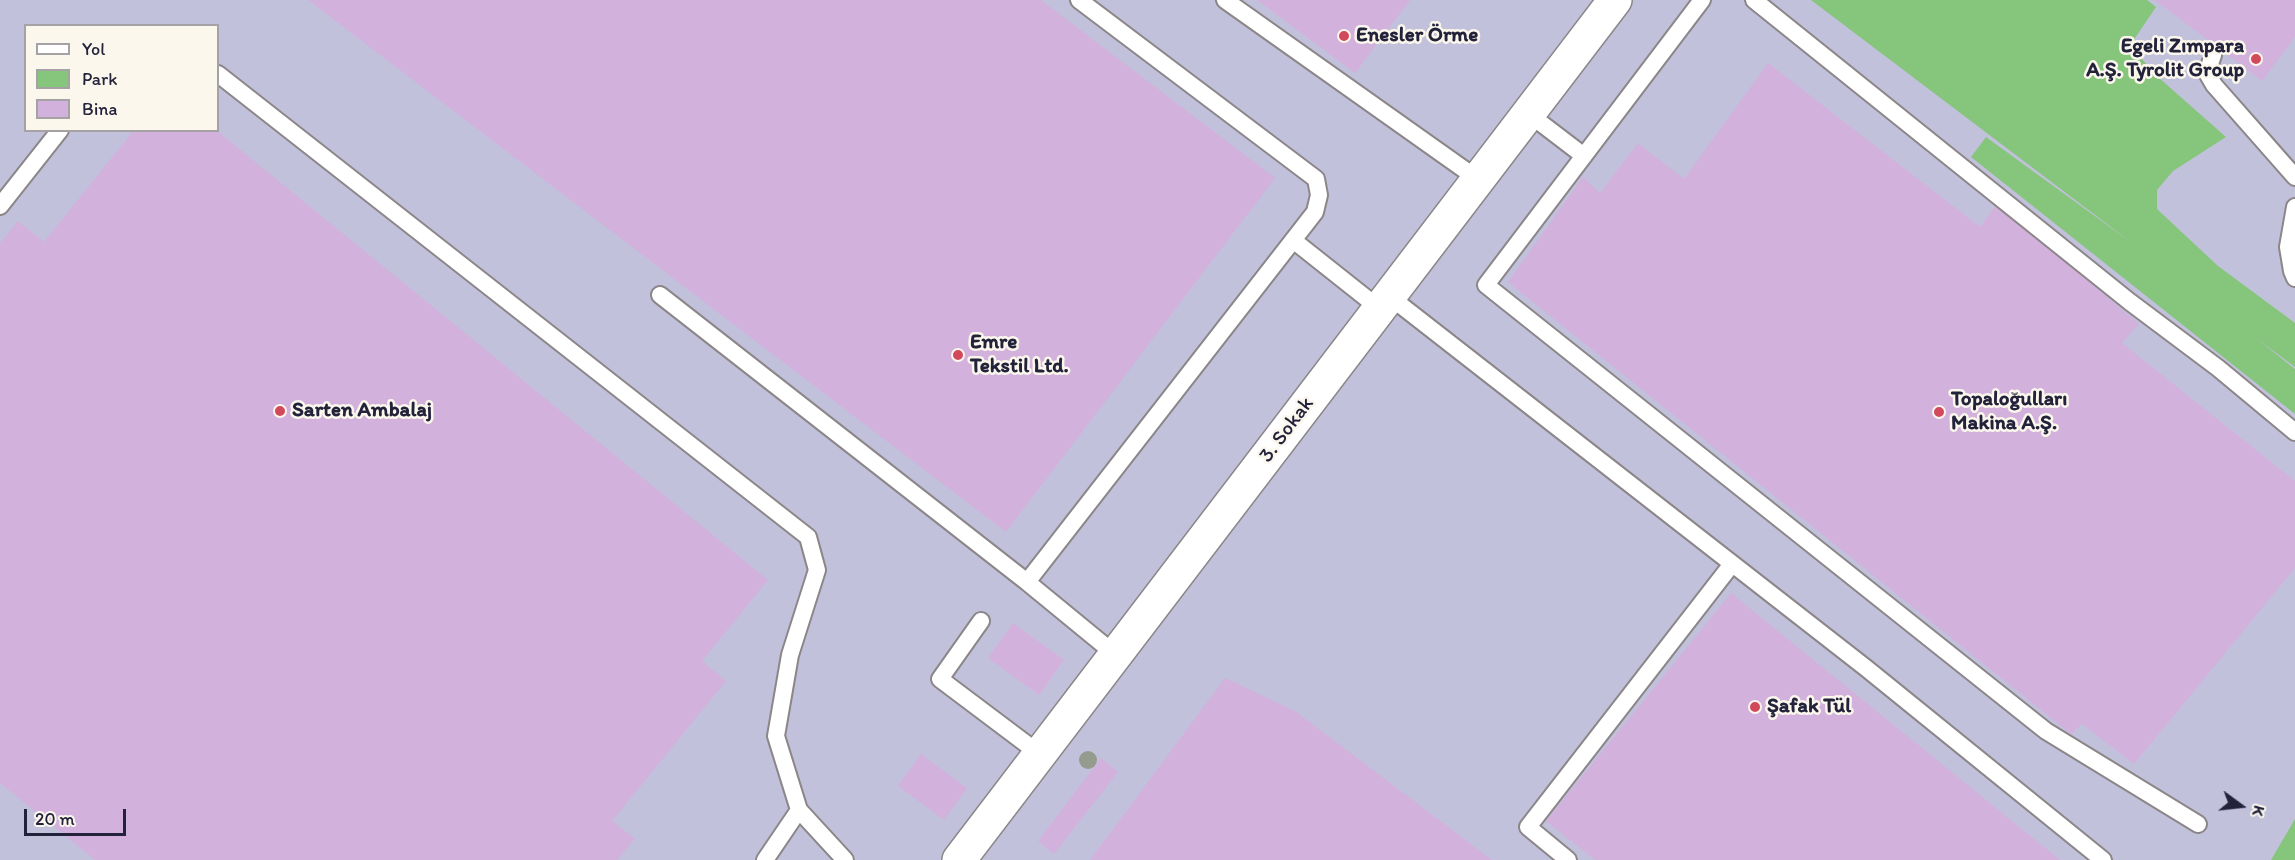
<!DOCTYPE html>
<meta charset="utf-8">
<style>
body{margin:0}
#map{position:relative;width:2295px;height:860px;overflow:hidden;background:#f7ead5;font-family:Itim,sans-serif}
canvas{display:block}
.legend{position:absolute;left:24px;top:24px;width:195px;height:108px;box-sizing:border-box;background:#fbf7ec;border:2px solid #a4a2a5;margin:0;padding:8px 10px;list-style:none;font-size:18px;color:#22223b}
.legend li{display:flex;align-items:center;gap:12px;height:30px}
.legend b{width:30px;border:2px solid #a4a2a5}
.north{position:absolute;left:2211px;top:776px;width:60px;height:60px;-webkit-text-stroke:4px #fbf7ec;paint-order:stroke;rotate:105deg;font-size:16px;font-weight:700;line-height:24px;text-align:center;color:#22223b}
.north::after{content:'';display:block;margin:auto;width:21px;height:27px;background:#22223b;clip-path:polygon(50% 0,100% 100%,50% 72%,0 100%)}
.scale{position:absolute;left:24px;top:809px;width:102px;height:27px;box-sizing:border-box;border:3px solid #22223b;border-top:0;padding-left:8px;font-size:18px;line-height:21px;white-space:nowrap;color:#22223b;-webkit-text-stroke:4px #fbf7ec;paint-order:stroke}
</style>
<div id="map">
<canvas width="2295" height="860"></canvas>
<ul class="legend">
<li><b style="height:8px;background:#fff"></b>Yol</li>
<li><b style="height:16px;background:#86c57c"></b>Park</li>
<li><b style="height:16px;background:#d2b1dc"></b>Bina</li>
</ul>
<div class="north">K</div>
<div class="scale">20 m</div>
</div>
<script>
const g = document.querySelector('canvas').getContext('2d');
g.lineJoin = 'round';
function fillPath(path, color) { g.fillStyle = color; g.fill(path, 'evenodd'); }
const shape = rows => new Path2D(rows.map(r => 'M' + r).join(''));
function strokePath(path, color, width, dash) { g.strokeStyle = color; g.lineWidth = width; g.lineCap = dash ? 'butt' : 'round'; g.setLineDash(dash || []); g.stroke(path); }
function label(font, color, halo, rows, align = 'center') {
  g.font = font + ' Itim,sans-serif'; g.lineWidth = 5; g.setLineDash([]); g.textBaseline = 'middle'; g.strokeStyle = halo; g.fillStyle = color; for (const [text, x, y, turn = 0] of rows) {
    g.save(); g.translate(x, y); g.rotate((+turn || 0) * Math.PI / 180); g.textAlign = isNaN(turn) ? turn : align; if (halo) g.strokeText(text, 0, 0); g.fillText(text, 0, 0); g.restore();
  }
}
fillPath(shape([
 [0,0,2295,0,2295,860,0,860],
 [26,26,218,26,218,130,26,130]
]), '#c2c1dc');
fillPath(shape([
 [1811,0,2147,0,2156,7,2135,38,2133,49,2158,77,2226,137,2173,171,2157,190,2157,209,2218,266,2295,323,2295,367,2257,339,2295,369,2295,414,1971,157,1986,137,2132,243],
 [2295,819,2295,860,2271,860]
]), '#86c57c');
fillPath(shape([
 [308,0,1041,0,1275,178,1006,532],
 [1257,0,1410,0,1355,73],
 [2155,0,2295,0,2295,37,2262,81],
 [1768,63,1980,227,1997,204,2139,324,2122,343,2295,481,2295,568,2134,764,2082,724,2071,734,1508,282,1583,177,1600,193,1638,143,1684,179],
 [134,130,216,130,768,580,702,661,726,681,612,821,635,839,617,860,95,860,0,783,0,243,18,221,44,242],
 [1731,593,2060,860,1595,860,1546,821],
 [1013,623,1064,660,1039,695,988,658],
 [1225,678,1295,711,1492,860,1090,860],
 [921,754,967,788,944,820,898,786],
 [1101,758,1118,772,1054,854,1038,841]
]), '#d2b1dc');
const service = shape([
 [1225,0,1479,180],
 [1702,0,1486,285,2046,731,2198,824],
 [1754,0,2130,302,2218,368,2295,432],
 [2213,55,2207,73,2214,85,2295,177],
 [218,74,808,537,817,570,790,655,776,736,799,810,765,860],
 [1529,114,1584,156],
 [0,206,60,130],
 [2295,207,2288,247,2292,271,2295,278],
 [1293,240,1380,309],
 [660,295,1027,582,1315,212,1319,195,1316,179,1079,0],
 [1389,296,1866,668,2103,860],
 [1027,582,1116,655],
 [981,621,940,679,1041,755],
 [799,810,845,860],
 [1568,860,1528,827,1732,564]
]);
const minor = shape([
 [959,860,1615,0]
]);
strokePath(service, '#8c8688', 20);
strokePath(minor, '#8c8688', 36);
strokePath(service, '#fff', 16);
strokePath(minor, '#fff', 33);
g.fillStyle = '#959b8d';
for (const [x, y] of [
 [1088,760]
]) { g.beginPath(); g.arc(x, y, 9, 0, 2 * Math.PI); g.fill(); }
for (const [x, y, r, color] of [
 [1344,36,6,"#d1495b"],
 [2256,59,6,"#d1495b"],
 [958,355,6,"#d1495b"],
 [280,411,6,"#d1495b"],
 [1939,412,6,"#d1495b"],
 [1755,707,6,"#d1495b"]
]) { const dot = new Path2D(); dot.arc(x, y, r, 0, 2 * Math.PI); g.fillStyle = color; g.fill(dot); strokePath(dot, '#fbf7ec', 2); }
label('bold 21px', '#22223b', '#fbf7ec', [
 ["Enesler Örme",1356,36],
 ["Egeli Zımpara",2244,47,"right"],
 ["A.Ş. Tyrolit Group",2244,71,"right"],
 ["Emre",970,343],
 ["Tekstil Ltd.",970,367],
 ["Topaloğulları",1951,400],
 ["Makina A.Ş.",1951,424],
 ["Sarten Ambalaj",292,411],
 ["Şafak Tül",1767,707]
], 'left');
label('21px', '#22223b', '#fbf7ec', [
 ["3. Sokak",1287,430,-53]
]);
</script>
